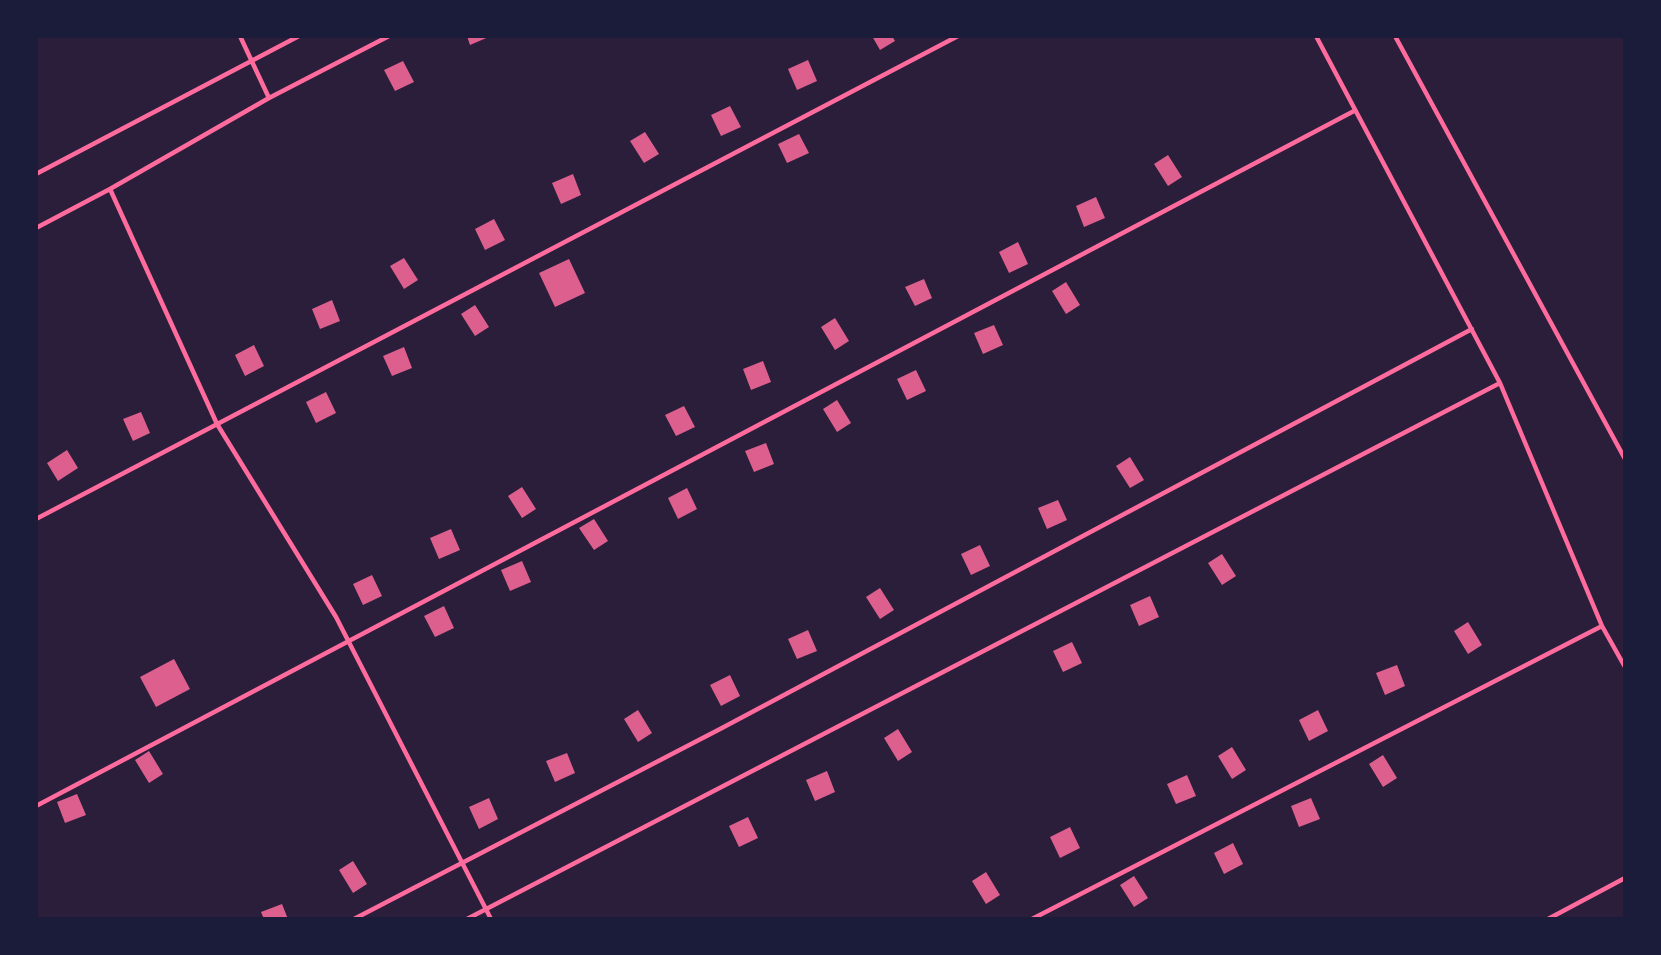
<!DOCTYPE html>
<style>
body{margin:0}
#map{position:relative;width:1661px;height:955px;overflow:hidden;background:#1b1b3a;font-family:"Archivo Narrow",sans-serif}
canvas{display:block}
.frame{position:absolute;inset:0;border:38px solid #1b1b3a;pointer-events:none}
</style>
<div id="map">
<canvas width="1661" height="955"></canvas>
<div class="frame"></div>
</div>
<script>
const g = document.querySelector('canvas').getContext('2d');
g.lineJoin = 'round';
function fillPath(path, color) { g.fillStyle = color; g.fill(path, 'evenodd'); }
const shape = rows => new Path2D(rows.map(r => 'M' + r).join(''));
function strokePath(path, color, width, dash) { g.strokeStyle = color; g.lineWidth = width; g.lineCap = dash ? 'butt' : 'round'; g.setLineDash(dash || []); g.stroke(path); }
fillPath(shape([
 [36,36,1625,36,1625,919,36,919]
]), '#2a1e3b');
fillPath(shape([
 [467,36,491,36,470,45],
 [872,36,892,36,895,41,880,50],
 [808,60,817,81,797,90,788,69],
 [403,61,414,82,395,91,384,70],
 [730,106,741,127,721,136,711,115],
 [645,132,659,154,644,163,630,141],
 [799,134,809,153,787,163,778,144],
 [1168,155,1182,177,1168,186,1154,164],
 [573,174,581,195,561,204,552,183],
 [1096,197,1105,218,1084,227,1076,206],
 [494,219,505,240,485,250,475,229],
 [1018,242,1028,264,1009,273,999,252],
 [404,258,418,280,404,289,390,266],
 [569,259,585,293,555,307,539,273],
 [924,279,932,298,915,306,905,287],
 [1066,282,1080,305,1066,314,1052,291],
 [332,300,340,321,320,329,312,309],
 [475,305,489,327,475,336,461,314],
 [835,318,849,341,835,350,821,327],
 [994,325,1003,345,983,354,974,333],
 [254,345,264,366,245,376,235,355],
 [404,347,412,368,392,376,383,356],
 [763,361,771,382,751,390,743,369],
 [916,370,926,391,907,400,897,379],
 [326,392,336,413,316,423,306,402],
 [837,400,851,423,837,432,823,409],
 [684,406,695,427,676,436,665,415],
 [141,412,150,433,133,441,123,419],
 [766,443,774,464,754,472,745,451],
 [67,450,78,468,58,481,47,463],
 [1130,457,1144,480,1130,488,1116,466],
 [522,487,536,509,522,518,508,496],
 [687,488,697,509,678,519,668,498],
 [1058,500,1067,520,1047,529,1038,508],
 [594,519,608,541,594,550,579,528],
 [451,529,460,550,439,559,430,538],
 [980,545,990,566,971,575,961,554],
 [1222,554,1236,576,1222,585,1208,563],
 [522,561,531,582,510,591,501,570],
 [372,575,382,596,363,605,353,584],
 [880,588,894,610,880,619,866,597],
 [1150,596,1159,617,1139,626,1130,605],
 [444,606,454,628,435,637,424,616],
 [1468,622,1482,645,1468,654,1454,631],
 [808,630,817,651,797,659,788,639],
 [1072,642,1082,663,1063,672,1053,651],
 [174,659,190,689,156,707,140,677],
 [1397,665,1405,686,1385,695,1376,673],
 [730,675,740,696,721,706,710,685],
 [638,710,652,733,638,742,624,719],
 [1318,710,1328,731,1309,741,1299,720],
 [898,729,912,752,898,761,884,738],
 [1232,747,1246,770,1232,779,1218,756],
 [149,751,163,774,149,783,135,760],
 [567,753,575,773,555,782,546,761],
 [1383,755,1397,778,1383,787,1369,764],
 [827,771,835,792,815,801,806,780],
 [1187,775,1196,796,1176,804,1167,784],
 [77,794,86,815,65,823,57,802],
 [489,798,498,819,479,829,469,807],
 [1311,798,1320,819,1299,827,1291,806],
 [748,817,758,838,739,847,729,826],
 [1070,827,1080,848,1060,858,1050,837],
 [1233,843,1243,864,1224,874,1214,853],
 [353,861,367,884,353,893,339,870],
 [986,872,1000,895,986,904,972,881],
 [1134,876,1148,898,1134,907,1120,885],
 [282,904,288,919,264,919,261,912]
]), '#dd5f8e');
strokePath(shape([
 [240,36,269,98],
 [389,36,269,98,110,189,217,424,336,617,491,919],
 [1316,36,1500,383],
 [1395,36,1625,459],
 [36,174,299,36],
 [36,228,110,189],
 [36,519,958,36],
 [36,806,1354,111],
 [354,919,722,728,1472,329],
 [467,919,1500,383,1602,626,1625,667],
 [1032,919,1602,626],
 [1548,919,1625,878]
]), '#ff6b9d', 4.5);
</script>
